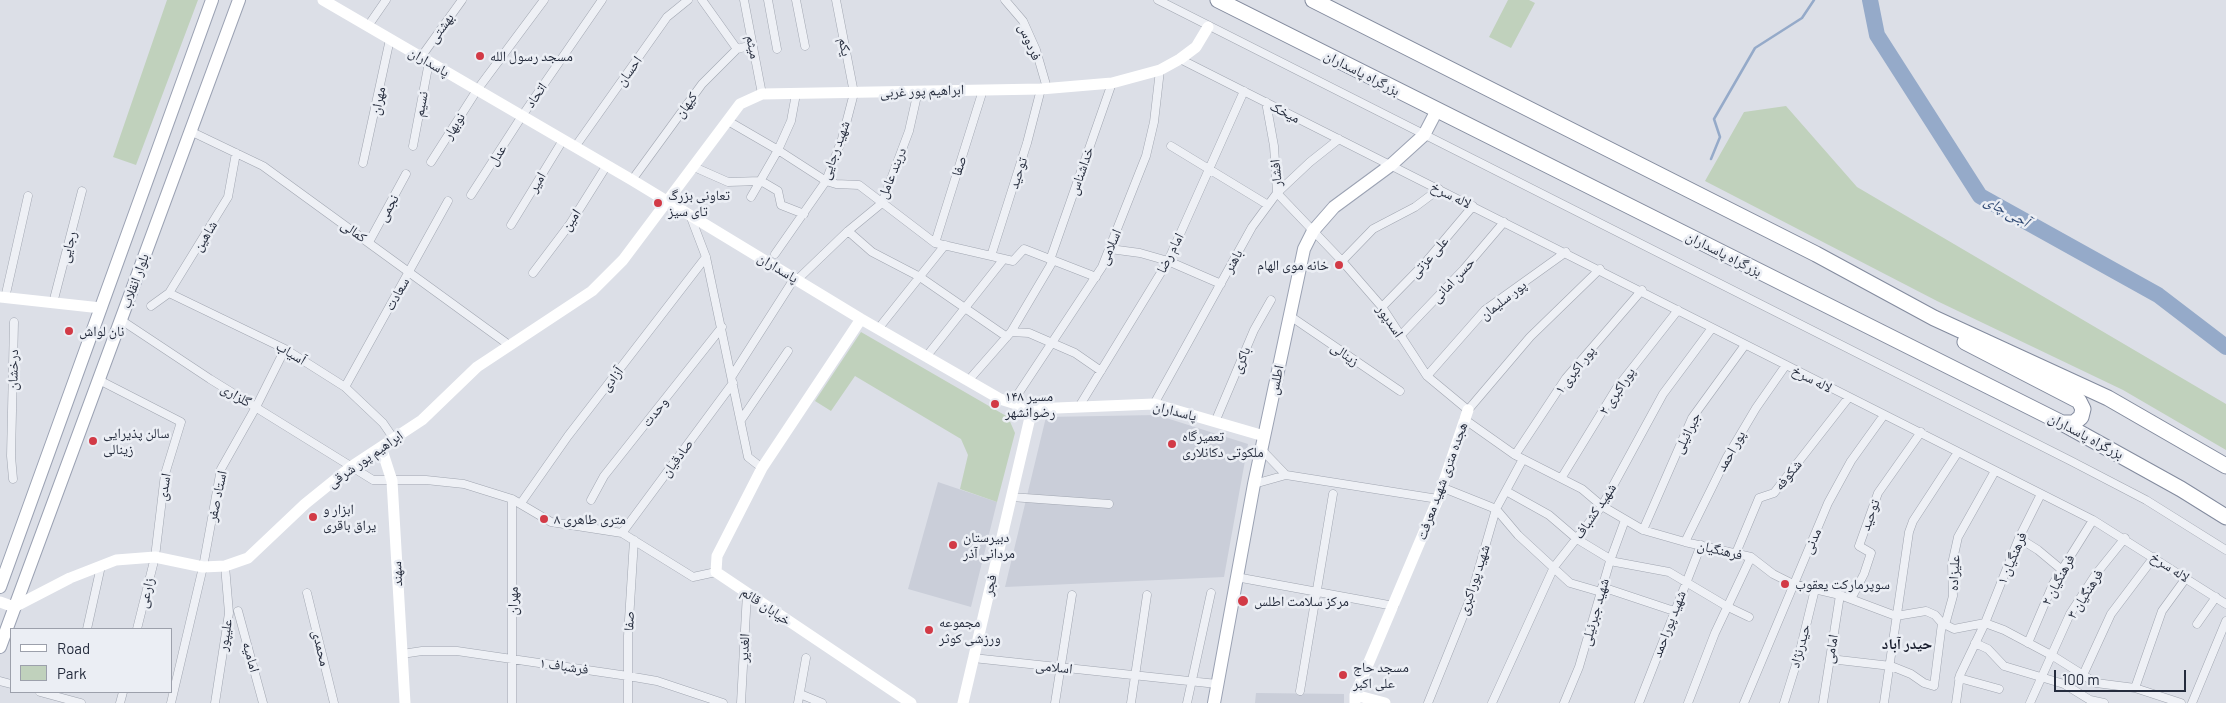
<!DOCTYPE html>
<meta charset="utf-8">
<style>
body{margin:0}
#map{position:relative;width:2226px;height:703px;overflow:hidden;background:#dcdfe7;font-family:Barlow,sans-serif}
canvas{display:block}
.legend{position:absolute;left:10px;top:628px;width:162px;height:65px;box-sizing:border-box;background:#ebeef4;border:1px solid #9ca0ab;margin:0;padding:6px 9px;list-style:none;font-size:15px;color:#252c3d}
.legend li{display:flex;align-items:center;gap:10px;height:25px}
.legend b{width:25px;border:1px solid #9ca0ab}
.scale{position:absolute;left:2054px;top:670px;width:132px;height:22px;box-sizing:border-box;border:2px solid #252c3d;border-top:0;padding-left:6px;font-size:15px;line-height:18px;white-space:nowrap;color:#252c3d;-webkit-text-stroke:4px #ebeef4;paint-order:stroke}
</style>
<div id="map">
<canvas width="2226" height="703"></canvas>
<ul class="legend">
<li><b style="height:6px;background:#fff"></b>Road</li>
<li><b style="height:14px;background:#c0d1bc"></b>Park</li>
</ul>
<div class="scale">100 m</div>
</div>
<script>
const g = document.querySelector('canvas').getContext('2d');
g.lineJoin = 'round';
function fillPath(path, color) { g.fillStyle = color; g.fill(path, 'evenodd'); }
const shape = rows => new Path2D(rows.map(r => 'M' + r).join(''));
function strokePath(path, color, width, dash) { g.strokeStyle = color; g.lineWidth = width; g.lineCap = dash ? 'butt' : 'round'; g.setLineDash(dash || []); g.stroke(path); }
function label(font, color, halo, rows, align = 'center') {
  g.font = font + ' Barlow,"Noto Naskh Arabic",sans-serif'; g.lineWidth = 5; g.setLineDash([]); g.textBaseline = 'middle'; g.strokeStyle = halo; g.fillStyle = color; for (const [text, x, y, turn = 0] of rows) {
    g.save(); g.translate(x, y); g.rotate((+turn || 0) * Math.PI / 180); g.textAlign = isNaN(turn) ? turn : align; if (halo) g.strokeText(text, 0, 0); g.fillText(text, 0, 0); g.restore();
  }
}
fillPath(shape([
 [1157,415,1248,444,1224,577,1005,587,1046,417],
 [938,482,997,502,971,607,908,589],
 [1256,693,1344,694,1344,703,1255,703]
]), '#caced9');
fillPath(shape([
 [167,0,198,0,136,165,113,157],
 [1508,0,1529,0,1535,3,1511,48,1489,37],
 [1786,106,1857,187,2226,404,2226,450,2123,390,1937,301,1705,181,1744,112],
 [861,332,1008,417,1015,433,997,502,960,489,968,455,961,439,855,376,831,411,815,401]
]), '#c0d1bc');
strokePath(shape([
 [1711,159,1720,137,1714,119,1755,48,1802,18,1814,0]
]), '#95aac9', 2.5);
strokePath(shape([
 [1870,0,1877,35,1980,196,2158,295,2226,347]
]), '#95aac9', 16);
const street = shape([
 [702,0,737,49],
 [744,0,762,94],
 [768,0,777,49],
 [796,0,805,46],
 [1005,0,1023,21,1036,50,1047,88],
 [1158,0,2071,461,2146,500,2226,550],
 [368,26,386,0],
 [421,57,462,0],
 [1180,59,2093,520,2226,604],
 [1266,102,1274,146,1277,193,1342,261,1382,307,1427,376,1468,410,1530,337,1600,269],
 [728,121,778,150,826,181,836,184,859,185,935,243,1013,261,1024,249,1096,277],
 [190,131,263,166,509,345],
 [413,146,429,62],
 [1171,146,1268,205],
 [575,147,667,17,688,0],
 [431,162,477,90,544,0],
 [363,163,390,39],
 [694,167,728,182,761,181,778,191,781,205,804,214],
 [632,180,702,84,737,49,753,45],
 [471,195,522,116,602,0],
 [751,197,778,150,791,121,796,94],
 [690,215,706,257,748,457,762,468],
 [511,225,563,140],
 [848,231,872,252,920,277,1007,337],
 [369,242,406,174],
 [935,243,983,90],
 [1110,249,1140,253,1168,261,1221,284],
 [775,254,826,181,842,139,854,93,836,0],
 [991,256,1027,143,1041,89],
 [1050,260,1112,83],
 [1342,261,1373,229,1415,207,1439,189],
 [533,273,570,224,607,165],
 [797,280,848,231,882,203,909,131,918,91],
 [169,293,285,349,345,387,383,423,394,439],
 [5,298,28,196],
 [53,303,82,191],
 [151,306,169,293,228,197,236,153],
 [1382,307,1425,263,1473,206],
 [1290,316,1400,391],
 [121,320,210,379,373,480,426,480,464,484,512,499,551,522,622,533,693,577,716,572],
 [878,329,945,245],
 [1011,332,1029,333,1075,353,1101,371],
 [1400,336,1464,269,1504,222],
 [926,357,1003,260],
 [732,376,794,279],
 [1427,376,1485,310,1566,252],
 [99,380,181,422,165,474,155,557,137,629],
 [968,381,1011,332,1053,261],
 [345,387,448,201],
 [1012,403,1102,267,1146,156,1154,122,1160,70],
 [1154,404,1252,227,1277,193,1310,162,1339,139],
 [1080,405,1168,261,1244,91],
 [1464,419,1515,455,1582,489,1602,506,1643,530,1685,542,1751,557,1773,574,1793,584,1840,595,1896,616,1926,611,1935,615,1942,623,1954,629,1985,623,2004,630,2053,656,2096,683,2135,688,2181,703],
 [741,420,788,351],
 [1215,422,1254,330,1271,300],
 [1515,455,1566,378,1642,290],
 [1286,475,1438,499],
 [1562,477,1616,389,1678,310],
 [13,479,11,456,14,322],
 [1254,484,1286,475,1261,449],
 [1441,487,1496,509,1518,535,1570,583,1601,592],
 [1506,491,1549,515,1577,539,1610,559],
 [1011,497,1109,504],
 [591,500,604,476,722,327],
 [521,503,568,436,706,257],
 [1643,530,1692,418,1745,345],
 [622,533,733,383],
 [2019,538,2038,550,2062,570],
 [1685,542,1727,457,1756,408,1786,365],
 [1736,553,1759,498,1774,493,1849,397],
 [1610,561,1669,572,1728,607,1749,617],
 [1236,577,1394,606],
 [1602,587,1674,611],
 [307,593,334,703],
 [1851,599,1864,574,1871,553,1859,546,1878,493,1921,432],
 [238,611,263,703],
 [2197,624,2216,597],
 [1945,625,1953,596,1952,564,1958,537,1995,471],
 [87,629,101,566],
 [1975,643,1988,649,2004,666,2064,684,2090,700,2104,703],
 [2028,643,2053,584,2093,520],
 [402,654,422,651,457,651,628,676,657,681,723,703],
 [973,658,1217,684],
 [1830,659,1891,666,1911,674,1924,683,1934,686,1942,623],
 [2083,675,2111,614,2154,557],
 [1959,678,1999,689],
 [0,681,11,684],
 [2135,688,2162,611,2186,578],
 [1300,691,1333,494],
 [40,692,81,703],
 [800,694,822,703],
 [120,703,123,692],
 [171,703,203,567,221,469,256,407,285,349],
 [215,703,229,613,225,566],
 [512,703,512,499],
 [628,703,628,636,634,540],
 [741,703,747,593],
 [798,703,806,658],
 [1055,703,1072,595],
 [1131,703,1147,595],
 [1187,703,1211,593],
 [1428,703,1470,599,1496,509,1523,459],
 [1492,703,1554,567,1602,506,1663,394,1712,328],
 [1564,703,1579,667,1610,561,1625,520],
 [1639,703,1701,545],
 [1688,703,1715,633,1751,557],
 [1744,703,1828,503,1851,461,1884,415],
 [1784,703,1799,655,1815,589],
 [1823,703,1840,595],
 [1884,703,1909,532,1913,521,1958,452],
 [1956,703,1960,675,1985,623,2019,538,2041,494],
 [2030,703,2070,614,2096,574,2125,538],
 [2192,703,2226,621]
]);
const primary = shape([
 [0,587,212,0],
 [0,647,239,0],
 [1214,703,1254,484,1304,249,1313,231,1334,207,1391,165,1424,135,1437,110]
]);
const highway = shape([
 [1218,0,2062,423,2181,489,2226,517],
 [1313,0,1816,254,1934,318,2108,398,2226,466],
 [1965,342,2079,401,2083,409,2081,417,2074,423,2062,423]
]);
strokePath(street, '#a1a6b1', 9);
strokePath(primary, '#9ba2b3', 14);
strokePath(highway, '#838b9e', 17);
strokePath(street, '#eef0f5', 8);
strokePath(shape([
 [323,0,632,180,861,319,1000,399,1032,409,1154,404,1264,436],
 [0,297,101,308],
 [861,319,762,468,717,556,716,572,911,703],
 [381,447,392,481,405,703],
 [0,602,14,607,70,578,116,560,155,557,203,567,225,566,248,558,305,504,352,466,422,420,477,367,592,291,623,260,740,104,762,94,1041,89,1112,83,1160,70,1180,59,1196,47,1208,27],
 [1355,695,1385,703],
 [963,703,1032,409],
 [1355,703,1355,695,1438,499,1468,410]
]), '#fff', 11);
strokePath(primary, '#fff', 12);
strokePath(highway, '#fff', 15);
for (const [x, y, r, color] of [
 [480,56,5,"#d23a46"],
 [658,203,5,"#d23a46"],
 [1339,265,5,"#d23a46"],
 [69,331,5,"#d23a46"],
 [995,404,5,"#d23a46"],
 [93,441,5,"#d23a46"],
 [1172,444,5,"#d23a46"],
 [313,517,5,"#d23a46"],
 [544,519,5,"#d23a46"],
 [953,545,5,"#d23a46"],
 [1785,584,5,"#d23a46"],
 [1243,601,6,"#d23a46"],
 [929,630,5,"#d23a46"],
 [1343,675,5,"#d23a46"]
]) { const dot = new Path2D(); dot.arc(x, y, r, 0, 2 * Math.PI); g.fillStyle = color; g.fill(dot); strokePath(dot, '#ebeef4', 2); }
label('14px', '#252c3d', '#ebeef4', [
 ["بهشتی",441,28,-54],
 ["فردوس",1030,42,67],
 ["میثم",753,47,79],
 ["یکم",845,47,79],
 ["پاسداران",429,62,30],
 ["احسان",629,71,-54],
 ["بزرگراه پاسداران",1362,73,27],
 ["ابراهیم پور غربی",922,91,-2],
 ["اتحاد",536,95,-55],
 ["مهران",378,101,-79],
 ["نسیم",421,104,-79],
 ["کیهان",686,105,-54],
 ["میخک",1285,112,27],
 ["نوبهار",454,126,-58],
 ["شهید رجایی",835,150,-70],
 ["عدل",497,155,-57],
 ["صفا",959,166,-73],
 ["خداشناس",1081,171,-71],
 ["دربند عامل",892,173,-68],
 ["توحید",1018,173,-72],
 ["افشار",1276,173,-95],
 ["امیر",537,182,-59],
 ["لاله سرخ",1451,195,26],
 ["نجمی",388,208,-61],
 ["امین",571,220,-56],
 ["کمالی",354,231,36],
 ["شاهین",205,236,-58],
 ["رجایی",68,247,-76],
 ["اسلامی",1110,247,-67],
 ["امام رضا",1170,253,-63],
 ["بزرگراه پاسداران",1724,254,27],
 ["علی عزتی",1429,257,-48],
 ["باهنر",1233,261,-61],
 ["پاسداران",778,268,31],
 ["حسن امانی",1453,280,-47],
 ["بلوار انقلاب",135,281,-70],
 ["سعادت",397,294,-61],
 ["پور سلیمان",1503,300,-38],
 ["اسدپور",1390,321,56],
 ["آسیاب",291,353,31],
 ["زینالی",1345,354,35],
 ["باکری",1241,360,-67],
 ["درخشان",13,370,-89],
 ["پور اکبری ۱",1575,370,-52],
 ["آزادی",612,379,-52],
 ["لاله سرخ",1812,379,27],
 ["اطلس",1276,380,-78],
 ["پوراکبری ۲",1617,391,-56],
 ["گلزاری",236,395,31],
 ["پاسداران",1175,411,14],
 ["وحدت",655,412,-52],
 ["جبرائیلی",1687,433,-64],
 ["بزرگراه پاسداران",2086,436,28],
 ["پور احمد",1731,451,-61],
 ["صادقیان",677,458,-53],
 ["ابراهیم پور شرقی",365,459,-35],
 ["شکوفه",1788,475,-51],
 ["هجده متری شهید معرفت",1442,481,-70],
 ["اسدی",164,487,-81],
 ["استاد صفر",217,496,-78],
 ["شهید کشباف",1595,511,-56],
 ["توحید",1870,515,-70],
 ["مدنی",1812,541,-66],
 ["فرهنگیان",1720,550,13],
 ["فرهنگیان ۱",2012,558,-67],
 ["لاله سرخ",2170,567,33],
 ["علیزاده",1954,573,-87],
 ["سهند",397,574,-93],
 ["شهید پوراکبری",1474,580,-72],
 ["فرهنگیان ۲",2058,580,-62],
 ["فجر",990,585,-77],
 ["زارعی",146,593,-77],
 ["فرهنگیان ۳",2085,594,-58],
 ["مهران",513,601,-89],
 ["خیابان قائم",766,606,34],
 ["شهید جبرئیلی",1595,612,-74],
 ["صفا",629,621,-87],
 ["شهید پوراحمد",1669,624,-69],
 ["علیپور",225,635,-81],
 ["حیدرنژاد",1800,646,-75],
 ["محمدی",321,648,77],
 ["الغدیر",744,648,-87],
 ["امامی",1831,649,-81],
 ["امامیه",251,657,75],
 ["فرشباف ۱",564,666,8],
 ["اسلامی",1054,667,6]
]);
label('14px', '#252c3d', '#ebeef4', [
 ["مسجد رسول الله",490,56],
 ["تعاونی بزرگ",668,195],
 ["تای سیز",668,211],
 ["خانه موی الهام",1329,265,"right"],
 ["نان لواش",79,331],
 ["مسیر ۱۴۸",1005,396],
 ["رضوانشهر",1005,412],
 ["سالن پذیرایی",103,433],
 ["زینالی",103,449],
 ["تعمیرگاه",1182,436],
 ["ملکوتی دکانلاری",1182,452],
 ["ابزار و",323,509],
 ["یراق باقری",323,525],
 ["۸ متری طاهری",554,519],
 ["دبیرستان",963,537],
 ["مردانی آذر",963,553],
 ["سوپرمارکت یعقوب",1795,584],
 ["مرکز سلامت اطلس",1254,601],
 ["مجموعه",939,622],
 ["ورزشی کوثر",939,638],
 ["مسجد حاج",1353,667],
 ["علی اکبر",1353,683]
], 'left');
label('italic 15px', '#2e4872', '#ebeef4', [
 ["آجی چای",2007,211,29]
]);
label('bold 15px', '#181d2e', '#ebeef4', [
 ["حیدر آباد",1907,644]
]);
</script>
